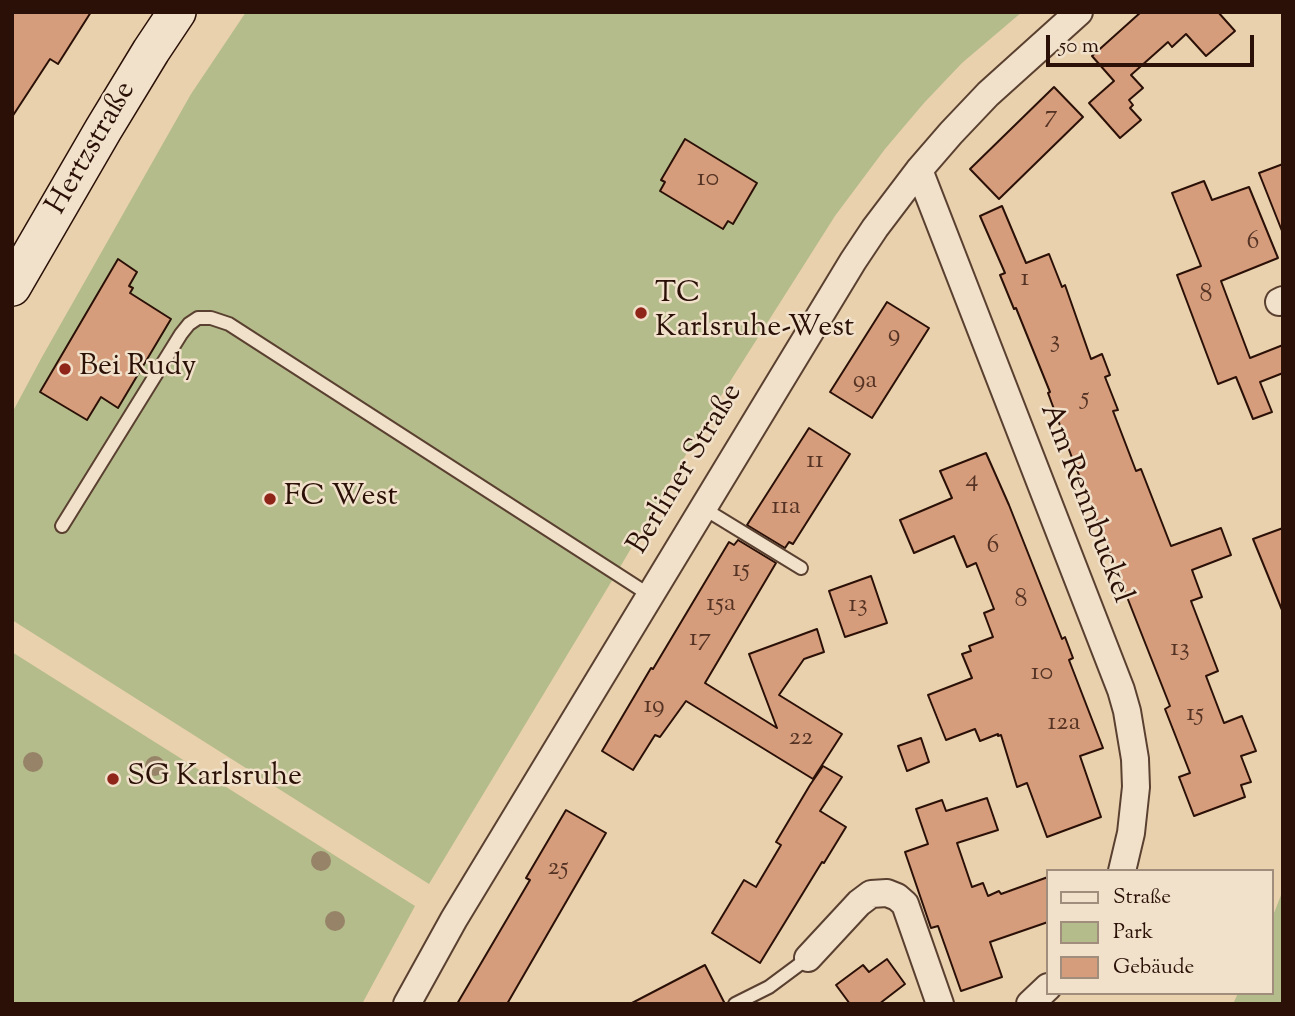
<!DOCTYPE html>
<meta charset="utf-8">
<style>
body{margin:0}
#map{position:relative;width:1295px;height:1016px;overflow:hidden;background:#e9d1ad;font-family:"Sorts Mill Goudy",serif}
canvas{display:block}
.frame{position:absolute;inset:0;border:14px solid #2a1007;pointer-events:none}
.legend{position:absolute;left:1046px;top:869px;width:228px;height:126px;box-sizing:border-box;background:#f1e1ca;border:2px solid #a18d7c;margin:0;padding:9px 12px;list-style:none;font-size:21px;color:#2a1007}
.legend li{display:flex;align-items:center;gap:14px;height:35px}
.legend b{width:35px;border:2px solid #a18d7c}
.scale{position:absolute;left:1046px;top:35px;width:208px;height:32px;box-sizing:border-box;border:4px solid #2a1007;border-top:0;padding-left:9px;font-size:21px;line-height:24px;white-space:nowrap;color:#2a1007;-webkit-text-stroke:5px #f1e1ca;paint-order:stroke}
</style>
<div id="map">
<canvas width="1295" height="1016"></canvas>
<div class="frame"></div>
<ul class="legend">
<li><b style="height:9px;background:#f1e1ca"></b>Straße</li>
<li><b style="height:19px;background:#b5bc8b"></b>Park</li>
<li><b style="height:19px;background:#d69d7c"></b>Gebäude</li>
</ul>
<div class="scale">50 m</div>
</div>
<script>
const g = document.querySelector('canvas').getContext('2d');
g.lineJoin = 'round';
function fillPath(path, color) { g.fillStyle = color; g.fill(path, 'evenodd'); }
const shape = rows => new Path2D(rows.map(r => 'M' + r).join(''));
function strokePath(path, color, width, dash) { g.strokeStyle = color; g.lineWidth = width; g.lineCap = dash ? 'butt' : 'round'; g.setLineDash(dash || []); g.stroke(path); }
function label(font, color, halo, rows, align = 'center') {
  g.font = font + ' "Sorts Mill Goudy",serif'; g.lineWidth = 5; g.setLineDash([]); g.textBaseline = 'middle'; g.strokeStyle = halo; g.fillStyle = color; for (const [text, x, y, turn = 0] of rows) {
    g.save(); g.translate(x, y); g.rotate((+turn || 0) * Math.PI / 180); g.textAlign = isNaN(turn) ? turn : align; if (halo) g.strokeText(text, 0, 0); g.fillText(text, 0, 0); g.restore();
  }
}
fillPath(shape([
 [246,12,1022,12,962,63,924,103,885,149,835,216,712,410,616,574,429,884,12,620,12,413,42,357,191,94],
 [12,652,415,906,362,1004,12,1004],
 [1283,890,1283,1004,1233,1004,1238,993,1272,993,1272,918]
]), '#b5bc8b');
const building = shape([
 [12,12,91,12,58,64,50,59,12,117,12,12],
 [1141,12,1218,12,1235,31,1206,56,1186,34,1172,47,1168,42,1131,75,1143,88,1129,100,1133,105,1130,108,1141,120,1120,138,1089,103,1114,81,1092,56,1141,12],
 [1054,87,1083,117,999,199,970,169,1054,87],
 [685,139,757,183,733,224,728,221,723,229,660,191,665,182,661,180,685,139],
 [1283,164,1283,231,1282,231,1259,173,1283,164],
 [1204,181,1212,200,1249,187,1278,258,1221,281,1250,358,1283,345,1283,373,1260,382,1272,412,1253,419,1236,377,1218,384,1177,275,1201,266,1172,193,1204,181],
 [1002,206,1026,263,1049,254,1062,287,1065,285,1091,359,1102,354,1110,375,1105,377,1118,410,1113,411,1136,471,1141,469,1171,546,1221,528,1231,555,1192,570,1202,597,1191,601,1218,671,1206,676,1224,723,1242,716,1256,751,1241,756,1251,782,1241,785,1245,797,1194,816,1179,777,1190,773,1165,709,1170,706,1071,455,1048,393,1050,392,1016,308,1014,309,1000,275,1005,273,980,216,1002,206],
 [118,259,137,272,129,286,133,288,130,293,171,319,118,408,101,397,87,420,40,392,118,259],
 [887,302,929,328,872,418,830,392,887,302],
 [809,428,850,454,793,544,789,542,785,548,747,525,809,428],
 [986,453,1009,505,1062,639,1065,637,1073,658,1069,660,1103,748,1080,756,1101,817,1047,837,1027,783,1017,787,1001,735,998,736,998,734,980,741,975,729,946,740,928,695,972,678,962,654,971,651,969,646,993,637,984,613,994,609,976,563,967,567,954,536,914,553,900,520,952,498,940,471,986,453],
 [1283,528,1283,610,1282,610,1253,539,1283,528],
 [738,540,776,563,705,683,777,728,749,654,817,629,824,652,804,659,779,695,842,734,813,779,686,701,660,737,655,735,633,770,602,751,651,668,653,669,729,542,734,545,738,540],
 [871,576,887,623,845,637,829,591,871,576],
 [921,738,929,762,907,771,898,746,921,738],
 [823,766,842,777,820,811,846,827,824,863,822,862,760,963,712,933,744,880,756,887,781,845,776,842,810,785,823,766],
 [987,798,998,830,957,843,972,887,983,883,988,896,999,891,1001,894,1048,877,1048,922,990,942,1002,977,961,991,938,926,931,928,905,852,928,844,916,809,942,800,946,811,987,798],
 [566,810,606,833,507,1004,457,1004,530,880,526,878,566,810],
 [887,959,905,984,879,1004,850,1004,836,985,863,965,869,972,887,959],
 [705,965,725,1004,630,1004,705,965]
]);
fillPath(building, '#d69d7c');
strokePath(building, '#2a1007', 2);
const service = shape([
 [703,508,801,568],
 [62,526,181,334,189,324,198,318,211,318,229,324,651,596],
 [735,1004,769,987,808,958]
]);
const minor = shape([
 [919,170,1121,690,1127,711,1135,759,1136,787,1131,833,1122,871],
 [1279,302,1283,300],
 [808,958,859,903,871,894,887,893,897,897,905,904,940,1004],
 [407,1004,454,919,853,261,875,228,919,170,951,133,988,94,1079,12],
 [1030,1004,1048,987]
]);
const secondary = shape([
 [12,287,103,130,151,51,177,12]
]);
strokePath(service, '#5a4030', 16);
strokePath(minor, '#5a4030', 30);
strokePath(secondary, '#2a1007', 40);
strokePath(service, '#f1e1ca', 12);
strokePath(minor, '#f1e1ca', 26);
strokePath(secondary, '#f1e1ca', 37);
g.fillStyle = '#978368';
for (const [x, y] of [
 [33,762],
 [155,766],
 [321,861],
 [335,921]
]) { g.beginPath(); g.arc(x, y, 10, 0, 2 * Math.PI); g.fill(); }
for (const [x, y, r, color] of [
 [641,313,7,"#8f2418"],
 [65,369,7,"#8f2418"],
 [270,499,7,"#8f2418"],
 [113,779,7,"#8f2418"]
]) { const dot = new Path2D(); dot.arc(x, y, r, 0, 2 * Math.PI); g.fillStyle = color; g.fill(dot); strokePath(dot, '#f1e1ca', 2.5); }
label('26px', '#553324', null, [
 ["7",1051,118],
 ["10",708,181],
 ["6",1253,244],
 ["1",1025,281],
 ["8",1206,297],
 ["9",894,337],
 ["3",1055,343],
 ["9a",865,383],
 ["5",1085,400],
 ["11",815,463],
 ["4",972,482],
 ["11a",786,509],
 ["6",993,548],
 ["15",741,572],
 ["8",1021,602],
 ["15a",721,606],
 ["13",858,607],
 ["17",700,641],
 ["13",1180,651],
 ["10",1042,675],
 ["19",654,708],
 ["15",1195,716],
 ["12a",1064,725],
 ["22",801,740],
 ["25",558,870]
]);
label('30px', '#2a1007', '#f1e1ca', [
 ["Hertzstraße",93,149,-60],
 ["Berliner Straße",687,470,-59],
 ["Am Rennbuckel",1084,504,69]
]);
label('30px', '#2a1007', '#f1e1ca', [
 ["TC",655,296],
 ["Karlsruhe-West",655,330],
 ["Bei Rudy",79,369],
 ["FC West",284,499],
 ["SG Karlsruhe",127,779]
], 'left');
</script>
